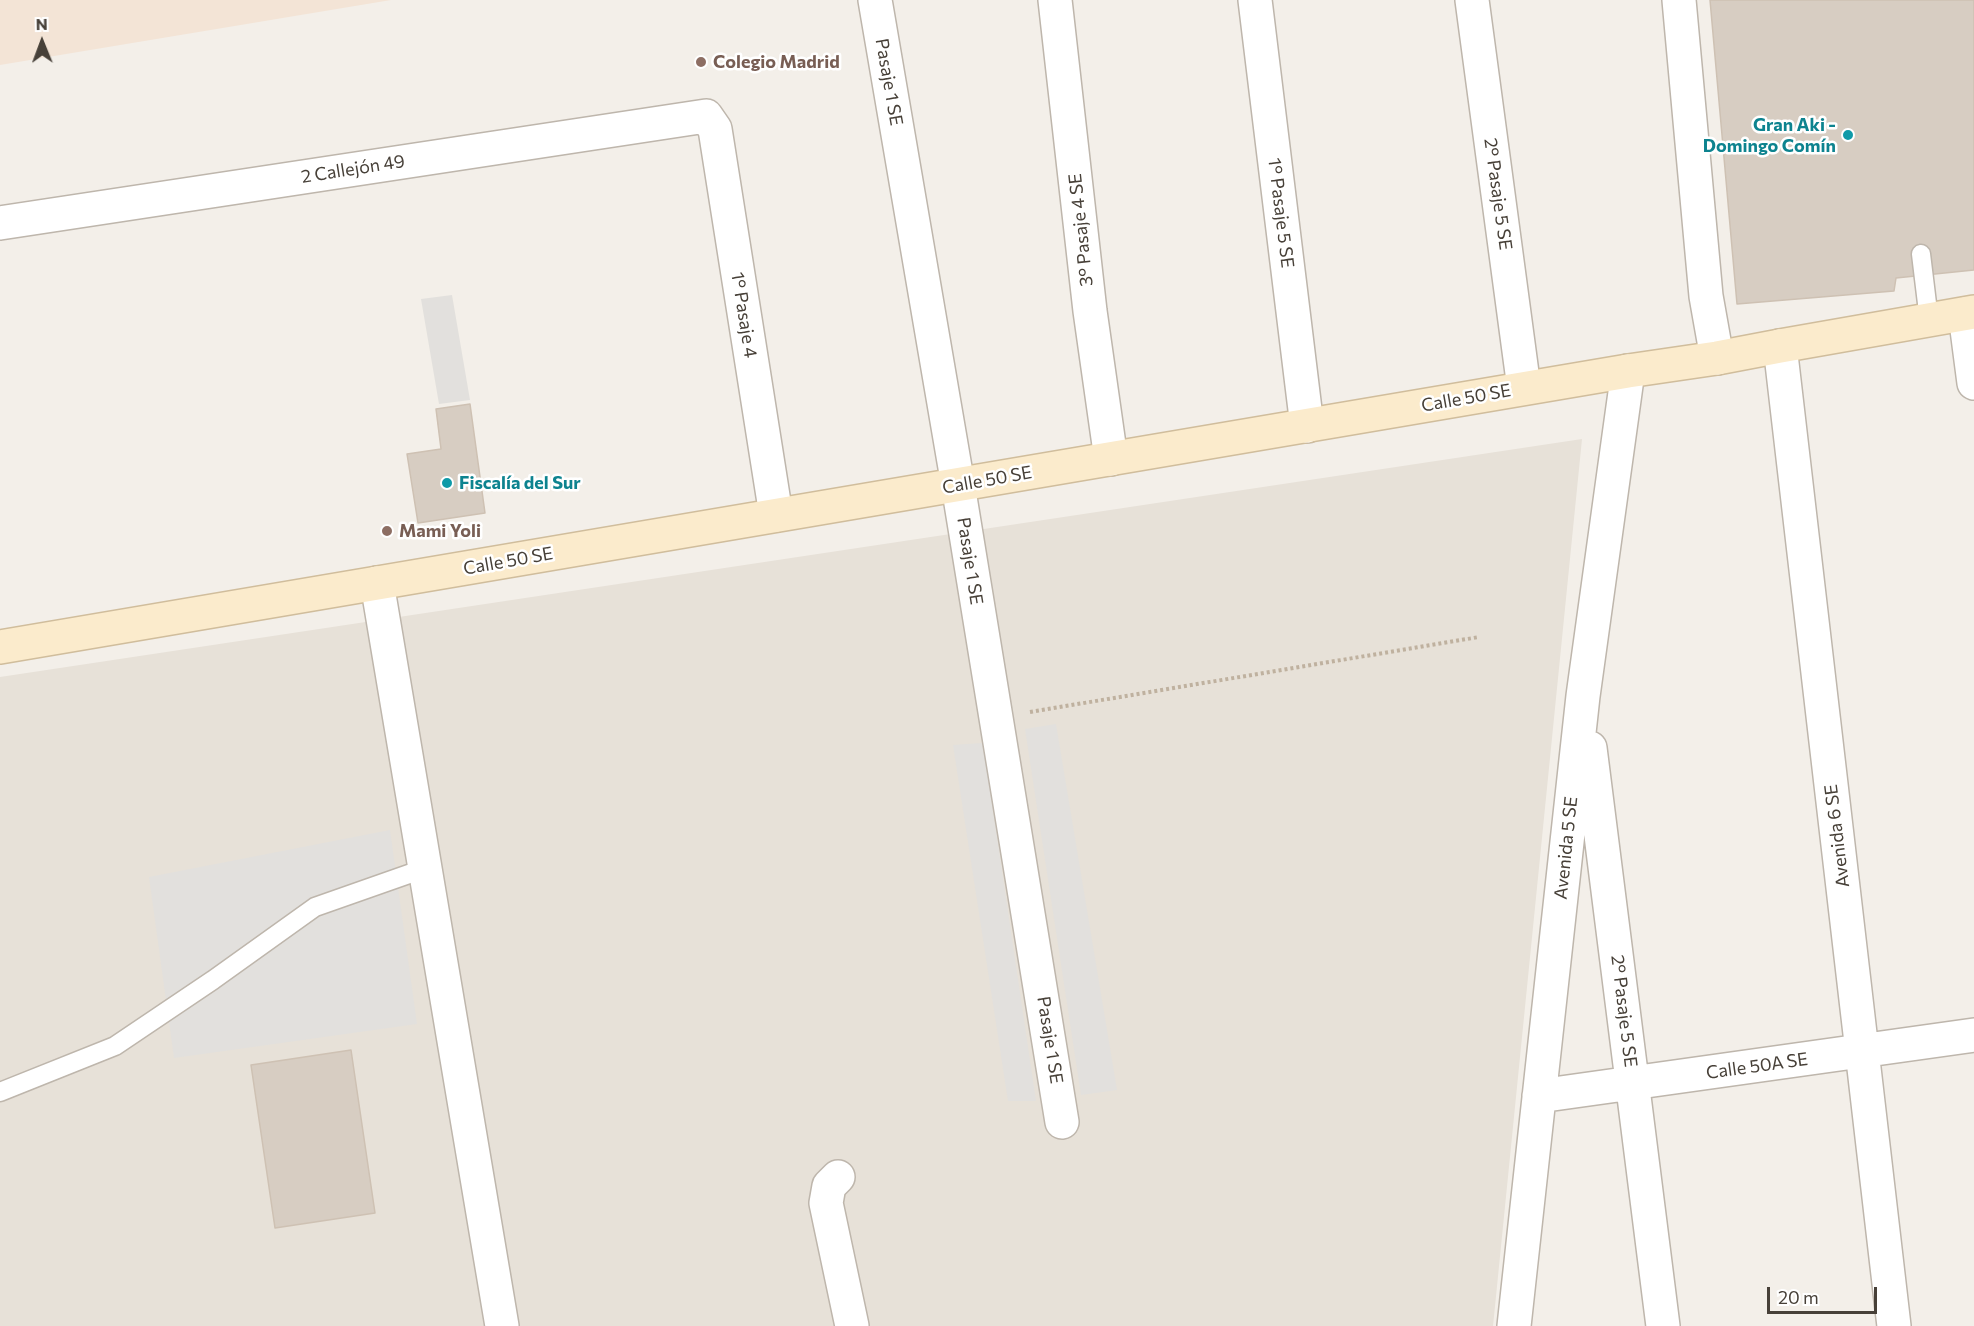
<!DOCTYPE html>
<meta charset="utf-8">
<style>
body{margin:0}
#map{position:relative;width:1974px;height:1326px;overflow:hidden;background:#f3efe9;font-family:Commissioner,sans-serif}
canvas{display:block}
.north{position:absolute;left:12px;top:12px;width:60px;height:60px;-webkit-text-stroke:4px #fff;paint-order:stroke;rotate:359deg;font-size:16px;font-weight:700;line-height:24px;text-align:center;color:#474038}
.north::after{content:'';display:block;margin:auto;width:21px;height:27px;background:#474038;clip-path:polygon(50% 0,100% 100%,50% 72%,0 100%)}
.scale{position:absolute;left:1767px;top:1287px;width:110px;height:27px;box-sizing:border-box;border:3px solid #474038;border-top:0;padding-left:8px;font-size:18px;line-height:21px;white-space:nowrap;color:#474038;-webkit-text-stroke:4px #fff;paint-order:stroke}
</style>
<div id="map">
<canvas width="1974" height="1326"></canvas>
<div class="north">N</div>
<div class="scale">20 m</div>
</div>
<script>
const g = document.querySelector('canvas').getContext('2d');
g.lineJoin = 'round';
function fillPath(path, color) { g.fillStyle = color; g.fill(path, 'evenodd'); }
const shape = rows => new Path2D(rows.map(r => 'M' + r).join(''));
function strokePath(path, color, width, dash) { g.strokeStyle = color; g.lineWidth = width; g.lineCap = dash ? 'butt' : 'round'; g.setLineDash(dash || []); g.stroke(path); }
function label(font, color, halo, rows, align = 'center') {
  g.font = font + ' Commissioner,sans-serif'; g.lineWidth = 5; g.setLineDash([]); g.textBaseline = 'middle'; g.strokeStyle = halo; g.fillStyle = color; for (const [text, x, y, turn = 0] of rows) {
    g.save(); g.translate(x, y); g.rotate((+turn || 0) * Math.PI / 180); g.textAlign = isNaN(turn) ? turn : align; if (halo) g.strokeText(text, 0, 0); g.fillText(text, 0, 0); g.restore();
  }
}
fillPath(shape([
 [1582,439,1493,1326,0,1326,0,677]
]), '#e7e1d8');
fillPath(shape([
 [0,0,391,0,0,65]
]), '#f3e4d6');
fillPath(shape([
 [452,295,470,400,439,404,421,299],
 [1056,724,1117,1090,1081,1095,1025,729],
 [983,743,1036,1101,1008,1101,953,745],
 [390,830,417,1024,174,1058,149,877]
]), '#e2e0dd');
const building = shape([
 [1710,0,1974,0,1974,270,1896,278,1894,291,1737,304,1710,0],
 [470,404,485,513,418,523,407,454,441,449,436,409,470,404],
 [351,1050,375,1213,275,1228,251,1065,351,1050]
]);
fillPath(building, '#d7cdc2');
strokePath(building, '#cec1b3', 1.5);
const lane = shape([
 [1921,254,1929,320],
 [0,1092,115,1046,213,980,315,907,426,868]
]);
const street = shape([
 [875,0,958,485,1062,1122],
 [1055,0,1090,311,1111,459],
 [1255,0,1307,426],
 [1472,0,1524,388],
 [1679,0,1706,296,1717,358],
 [0,223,706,116,715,129,776,515],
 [1965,314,1974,383],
 [1780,346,1894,1326],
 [377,583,502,1326],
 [1590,748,1663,1326],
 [1539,1096,1974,1035],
 [838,1177,829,1186,826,1203,852,1326],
 [1514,1326,1583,696,1628,371]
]);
const secondary = shape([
 [0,647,1628,371,1717,358,1780,346,1974,312]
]);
strokePath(lane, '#beb6ac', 21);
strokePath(street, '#beb6ac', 36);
strokePath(secondary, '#d0bd9c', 36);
strokePath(shape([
 [1030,712,1479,637]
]), '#bfb19f', 4, [3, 3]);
strokePath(lane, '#fff', 18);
strokePath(street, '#fff', 33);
strokePath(secondary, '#fbebcc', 33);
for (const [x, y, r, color] of [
 [701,62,6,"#8d6e63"],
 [1848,135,6,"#0f9aa8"],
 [447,483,6,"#0f9aa8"],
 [387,531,6,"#8d6e63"]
]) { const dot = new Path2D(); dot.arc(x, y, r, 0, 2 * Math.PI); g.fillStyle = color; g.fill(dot); strokePath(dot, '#fff', 2); }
label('bold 18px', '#785e54', '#fff', [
 ["Colegio Madrid",713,62],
 ["Mami Yoli",399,531]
], 'left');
label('18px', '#474038', '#fff', [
 ["Pasaje 1 SE",889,82,80],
 ["2 Callejón 49",353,169,-9],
 ["2° Pasaje 5 SE",1498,194,82],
 ["1° Pasaje 5 SE",1281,213,83],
 ["3° Pasaje 4 SE",1081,230,-96],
 ["1° Pasaje 4",744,315,81],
 ["Calle 50 SE",1466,398,-10],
 ["Calle 50 SE",987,480,-10],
 ["Calle 50 SE",508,561,-10],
 ["Pasaje 1 SE",970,561,81],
 ["Avenida 6 SE",1837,836,-97],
 ["Avenida 5 SE",1566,848,-84],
 ["2° Pasaje 5 SE",1624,1011,83],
 ["Pasaje 1 SE",1050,1040,81],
 ["Calle 50A SE",1757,1066,-8]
]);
label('bold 18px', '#0d838f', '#fff', [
 ["Gran Aki -",1836,125],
 ["Domingo Comín",1836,146],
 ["Fiscalía del Sur",459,483,"left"]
], 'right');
</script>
